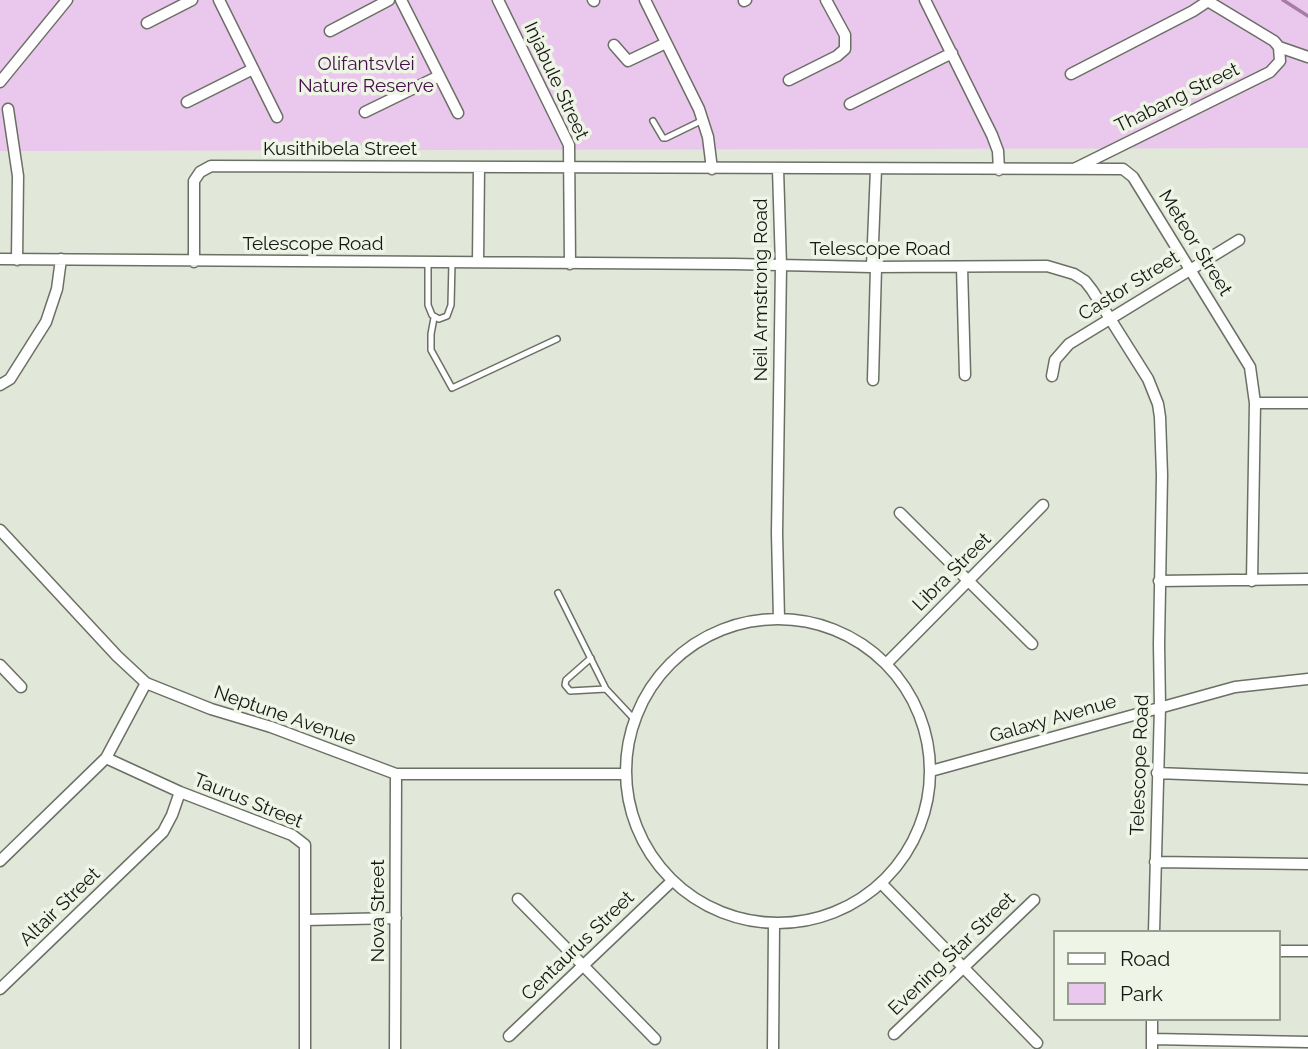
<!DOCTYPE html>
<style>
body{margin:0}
#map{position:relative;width:1308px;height:1049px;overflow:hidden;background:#e1e7d9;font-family:Raleway,sans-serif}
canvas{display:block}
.legend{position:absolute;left:1053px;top:930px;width:228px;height:91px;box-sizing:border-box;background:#eef4e6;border:2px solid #979c91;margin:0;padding:9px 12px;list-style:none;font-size:21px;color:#151712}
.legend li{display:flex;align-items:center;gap:14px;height:35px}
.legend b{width:35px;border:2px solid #979c91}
</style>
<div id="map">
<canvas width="1308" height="1049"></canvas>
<ul class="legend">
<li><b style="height:9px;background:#fff"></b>Road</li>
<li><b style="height:19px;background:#eac7ec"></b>Park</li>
</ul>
</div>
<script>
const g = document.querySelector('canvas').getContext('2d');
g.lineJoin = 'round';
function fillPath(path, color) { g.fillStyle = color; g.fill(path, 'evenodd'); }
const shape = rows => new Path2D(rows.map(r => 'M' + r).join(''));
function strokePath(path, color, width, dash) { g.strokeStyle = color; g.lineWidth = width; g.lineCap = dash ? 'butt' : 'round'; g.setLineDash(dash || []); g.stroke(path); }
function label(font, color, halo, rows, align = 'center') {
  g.font = font + ' Raleway,sans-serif'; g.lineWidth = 7; g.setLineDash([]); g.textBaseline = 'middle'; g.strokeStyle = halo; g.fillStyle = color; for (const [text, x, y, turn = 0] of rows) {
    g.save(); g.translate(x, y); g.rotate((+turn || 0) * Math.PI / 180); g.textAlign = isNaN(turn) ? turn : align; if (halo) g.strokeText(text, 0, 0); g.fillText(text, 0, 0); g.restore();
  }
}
fillPath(shape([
 [0,0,1308,0,1308,148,0,151]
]), '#eac7ec');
strokePath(shape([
 [1283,0,1308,16]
]), '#a77ca9', 3.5);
const service = shape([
 [653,121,663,138,666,138,703,120],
 [428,262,428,305,432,315,439,319,447,316,451,305,452,262],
 [434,318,431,334,431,350,452,388,557,339],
 [558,593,606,689,635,720],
 [591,658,566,680,565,685,570,691,606,689]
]);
const minor = shape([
 [219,0,277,117],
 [401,0,458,113],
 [498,0,569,145,570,264],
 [593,0,594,1],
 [645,0,699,109,708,137,712,169],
 [925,0,992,135,998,151,999,170],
 [1206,0,1274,41,1279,47,1308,57],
 [744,1,746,0],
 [147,23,192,0],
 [330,31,389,0],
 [614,45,628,61,666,43],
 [1071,74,1193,11,1208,1],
 [789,80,837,56,845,49,845,35,826,0],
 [0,82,67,0],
 [187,102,253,69],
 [850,104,952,53],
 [8,109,18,176,17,260],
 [365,112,439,76],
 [1076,168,1270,72,1280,61,1279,47],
 [778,169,781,266,777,533,779,619],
 [0,259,734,264,872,267,1047,266,1074,274,1085,281,1092,290,1148,379,1158,404,1160,417,1162,475,1159,644,1160,707,1154,932],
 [194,262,194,181,200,172,211,166,1123,169,1133,177,1250,367,1255,403,1252,581],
 [478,262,479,167],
 [872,267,876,169],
 [962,267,965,375],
 [1052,376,1055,360,1069,344,1239,240],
 [873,380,876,267],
 [0,385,10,379,46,322,57,289,61,259],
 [1255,403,1308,403],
 [900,513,1032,644],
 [0,530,117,656,146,683,211,709,271,727,396,774,626,774],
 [1159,581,1308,579],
 '626 771a152 152 0 1 1 304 0a152 152 0 1 1-304 0Z',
 [887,663,1043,505],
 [0,665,21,687],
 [106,758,180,792,292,835,305,845,305,1049],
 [931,771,1235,687,1308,679],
 [1157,773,1308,779],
 [0,861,106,758,146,683],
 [1155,862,1308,864],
 [881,883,1037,1043],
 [518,899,655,1039],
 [305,920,396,918],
 [1278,951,1308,951],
 [0,989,163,832,172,815,180,792],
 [894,1034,1034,900],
 [509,1036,672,881],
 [1152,1039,1308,1042],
 [395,1049,396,774],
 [773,1049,774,924],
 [1152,1049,1152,1019]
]);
strokePath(service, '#6b7064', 8);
strokePath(minor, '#6b7064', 13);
strokePath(service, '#fff', 5);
strokePath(minor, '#fff', 10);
label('19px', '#451049', '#eef4e6', [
 ["Olifantsvlei",366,64],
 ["Nature Reserve",366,86]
]);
label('19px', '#151712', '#eef4e6', [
 ["Injabule Street",556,81,65],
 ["Thabang Street",1177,98,-26],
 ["Kusithibela Street",340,149],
 ["Meteor Street",1195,243,58],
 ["Telescope Road",313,244],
 ["Telescope Road",880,249],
 ["Castor Street",1129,286,-32],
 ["Neil Armstrong Road",761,290,-90],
 ["Libra Street",952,572,-45],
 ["Neptune Avenue",285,716,19],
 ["Galaxy Avenue",1053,719,-16],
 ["Telescope Road",1140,765,-88],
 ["Taurus Street",248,801,22],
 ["Altair Street",60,907,-44],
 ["Nova Street",378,911,-90],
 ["Centaurus Street",578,946,-44],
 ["Evening Star Street",952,954,-44]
]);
</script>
